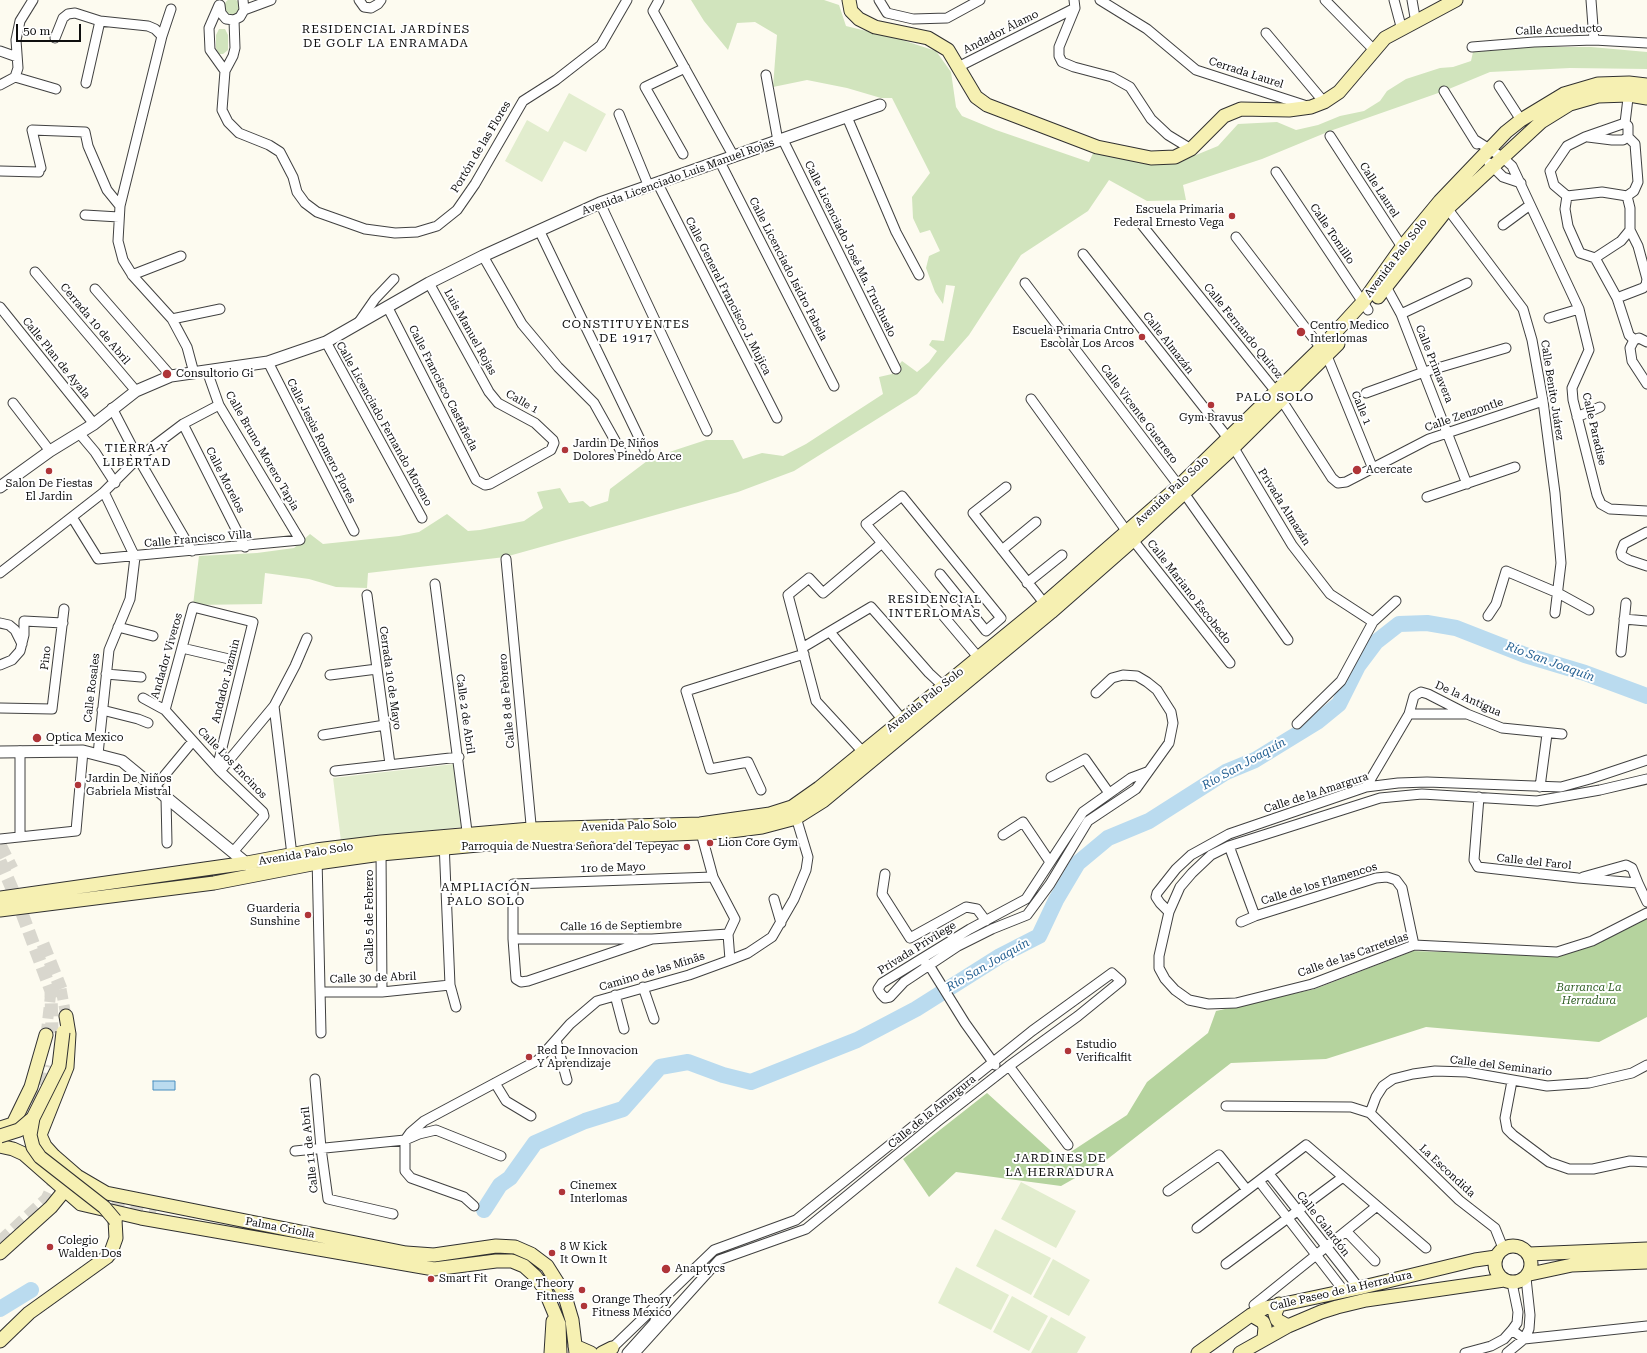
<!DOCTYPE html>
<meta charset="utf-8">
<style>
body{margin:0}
#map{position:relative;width:1647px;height:1353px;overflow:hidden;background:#fdfbf0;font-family:"Roboto Serif",serif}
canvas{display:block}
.scale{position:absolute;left:16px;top:24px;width:65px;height:18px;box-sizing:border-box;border:2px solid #0e0e0e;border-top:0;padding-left:5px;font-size:12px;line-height:14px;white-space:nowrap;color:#0e0e0e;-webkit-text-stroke:3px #fff;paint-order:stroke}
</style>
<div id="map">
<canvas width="1647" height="1353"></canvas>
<div class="scale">50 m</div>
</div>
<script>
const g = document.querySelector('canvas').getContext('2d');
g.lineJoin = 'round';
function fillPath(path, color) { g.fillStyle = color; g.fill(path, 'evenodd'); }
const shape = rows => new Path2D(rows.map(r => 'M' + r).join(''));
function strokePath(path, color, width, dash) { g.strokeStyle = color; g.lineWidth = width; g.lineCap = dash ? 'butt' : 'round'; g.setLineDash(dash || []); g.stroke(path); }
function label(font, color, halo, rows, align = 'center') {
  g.font = font + ' "Roboto Serif",serif'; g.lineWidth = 4; g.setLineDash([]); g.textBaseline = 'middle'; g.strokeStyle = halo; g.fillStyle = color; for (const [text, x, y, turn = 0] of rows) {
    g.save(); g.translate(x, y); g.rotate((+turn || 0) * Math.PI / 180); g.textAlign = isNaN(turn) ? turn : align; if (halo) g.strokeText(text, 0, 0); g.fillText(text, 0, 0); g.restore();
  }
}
fillPath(shape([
 '224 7a8 8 0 1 1 16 0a8 8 0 1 1-16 0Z',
 [691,0,824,0,839,5,846,26,899,39,936,51,951,72,956,107,962,116,996,130,1089,162,1095,149,1174,159,1196,155,1218,146,1238,124,1277,122,1296,130,1318,125,1340,116,1364,111,1380,101,1387,91,1406,79,1440,68,1453,67,1471,61,1473,52,1531,47,1591,47,1647,52,1647,69,1570,68,1490,72,1444,91,1330,131,1262,159,1183,185,1186,200,1147,201,1109,180,1088,211,1021,255,969,335,917,394,794,471,738,492,505,557,368,573,367,588,336,587,309,579,265,573,262,604,193,605,199,556,257,553,294,548,310,534,323,544,399,536,419,532,447,514,468,531,480,530,524,521,543,508,537,492,560,488,569,503,583,501,590,507,608,501,610,489,651,458,706,440,733,440,743,459,762,453,783,456,806,444,883,394,879,377,892,374,902,361,917,372,929,362,937,351,929,345,932,340,944,341,955,286,946,285,943,304,935,292,926,268,929,256,940,251,930,230,920,233,913,218,912,197,930,173,892,98,881,98,847,88,807,80,773,87,777,35,755,22,737,23,728,50,704,21],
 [219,29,225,29,228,35,228,50,223,54,219,54,216,48,216,35]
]), '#d1e4bd');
fillPath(shape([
 [1647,917,1647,1017,1599,1042,1426,1027,1326,1059,1231,1063,1105,1161,1061,1186,956,1172,929,1197,903,1159,987,1093,1060,1159,1127,1115,1147,1082,1208,1033,1216,1011,1315,989,1413,951,1560,956]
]), '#b5d39e');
fillPath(shape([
 [569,93,606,114,586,152,564,141,542,182,505,161,527,120,548,132],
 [454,764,462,827,341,841,333,778],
 [1021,1182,1076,1211,1056,1248,1001,1219],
 [995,1229,1051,1258,1031,1295,976,1266],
 [1053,1259,1090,1280,1069,1316,1033,1297],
 [956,1267,1009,1295,991,1330,938,1303],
 [1012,1296,1048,1316,1029,1351,993,1332],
 [1051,1317,1086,1337,1077,1353,1031,1353]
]), '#e2edce');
const water = shape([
 [153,1081,175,1081,175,1090,153,1090,153,1081]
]);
fillPath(water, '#badbef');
strokePath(water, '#498ebf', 1);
strokePath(shape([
 [484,1210,500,1185,510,1178,535,1143,585,1121,623,1109,660,1067,688,1062,723,1075,751,1082,857,1040,916,1009,1000,956,1039,936,1056,900,1078,863,1108,838,1149,821,1226,772,1255,760,1317,722,1339,704,1358,666,1376,642,1399,624,1427,623,1456,628,1525,655,1585,673,1647,696],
 [0,1309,31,1290]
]), '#badbef', 16);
strokePath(shape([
 [61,989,66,1016],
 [46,1035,51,991]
]), '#d9d7ce', 11, [11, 5.5]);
strokePath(shape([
 [0,845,12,869],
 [0,861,17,900,51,991,52,1033],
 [43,944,61,989],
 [38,1104,47,1065],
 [93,1200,156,1213],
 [0,1242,47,1199,55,1182,55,1175]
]), '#d9d7ce', 13, [13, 6]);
const minor = shape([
 [359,0,364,7,371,8,378,4,381,0],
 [659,0,653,11,734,157],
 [879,0,887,13,913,19,947,18,980,0],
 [1074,0,1075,8,1059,47,1059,56,1062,62,1074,67,1112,77,1130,87,1151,119,1168,135,1191,149],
 [1100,0,1147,29,1196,70,1307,106],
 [1325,0,1374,50],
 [1394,0,1402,30],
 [1412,0,1416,23],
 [1591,0,1594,40],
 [219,5,209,28,210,50,225,71],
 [220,5,221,13,226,19,234,20,240,17,244,10,243,0],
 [171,9,162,36,120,206,118,241,123,260,133,276,172,319,187,347,194,373],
 [244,10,271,0],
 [234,20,235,48,233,56,225,71,222,110,228,122,239,133,269,145,280,152,293,177,297,192,305,203,317,212,365,229,395,233,417,232,437,226,457,210,475,184,523,101,556,80,601,45,627,0],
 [1266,33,1324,102],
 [55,38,63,18,68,14,75,13,100,21,148,26,155,29,162,36],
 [1472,47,1534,42,1594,40,1647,43],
 [0,51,17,57],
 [960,66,1075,8],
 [766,75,778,141],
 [15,77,56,89],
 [86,83,100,21],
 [0,85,15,77,18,68,16,40,20,21,33,0],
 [1499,86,1521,120],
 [1444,91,1477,144],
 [619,114,649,187],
 [847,117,896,232,919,275],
 [1330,136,1402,247,1406,249],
 [1588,137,1612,140,1623,140,1628,137,1628,126,1625,123,1629,90],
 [783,140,896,369],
 [1475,140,1502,157,1512,166,1579,309,1589,350,1572,388,1573,400,1597,495,1601,504,1610,509,1647,511],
 [683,154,645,87,685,68],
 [720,162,834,386],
 [1489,163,1503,177,1521,183],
 [41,168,32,130,85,132,88,146,107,190,120,206],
 [0,171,39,172],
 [1276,172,1368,310],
 [658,184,777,418],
 [1567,196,1565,209,1568,226,1580,253,1595,258],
 [1627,196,1634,191,1638,182,1635,144,1628,137],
 [600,203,707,431],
 [1444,204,1523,309,1532,340,1543,401,1555,493,1561,563,1555,613],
 [85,215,119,217],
 [1142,225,1277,393,1332,478,1338,483,1346,482,1429,439,1543,401],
 [1503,225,1530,205],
 [539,230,645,450],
 [1236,237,1327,356,1373,469],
 [1083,254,1228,438,1292,545,1330,594,1373,622],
 [483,256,522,324,558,367,594,403,622,453],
 [1595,258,1621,241,1630,230,1630,208,1627,196,1602,192,1567,196,1554,185,1550,171,1567,146,1585,137,1625,123],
 [1595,258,1617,298,1629,335,1634,340,1639,338,1647,342],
 [35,272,136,391],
 [132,275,181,256],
 [1025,283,1179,486,1288,640],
 [1384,283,1401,314,1467,484],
 [95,289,171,376],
 [1617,298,1643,288,1646,285,1647,279,1638,246,1630,230],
 [0,307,94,424],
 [388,308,476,480,485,485,490,484,551,450,554,443,553,440,535,423,498,403,489,392,429,283],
 [1401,314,1467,283],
 [1549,318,1579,309],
 [172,319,220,309],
 [359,322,375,299,394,279],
 [1634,340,1630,348,1632,361,1647,384],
 [326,342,422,518],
 [268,362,354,531],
 [1366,393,1424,372,1506,348],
 [1031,399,1133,540,1230,663],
 [13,403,50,451],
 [112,408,138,458,192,551],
 [1577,417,1600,407],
 [183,424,245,547],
 [79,433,95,452,115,483],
 [1006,487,973,513,1048,608],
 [1427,497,1515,467],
 [72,517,98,559,300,540,219,405,207,371],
 [1647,532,1624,544,1621,552,1622,556,1629,560,1647,566],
 [882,543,978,657],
 [1002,550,1036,522],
 [506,559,532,835],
 [0,573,104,492,138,458,183,424,219,405],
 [1027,583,1062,555],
 [435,584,468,839],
 [367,595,390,764],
 [1488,616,1496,604,1506,571,1558,593,1589,610],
 [1624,619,1647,621],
 [0,623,9,625,15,630,22,644],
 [118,627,153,636],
 [830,632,902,719],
 [182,648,229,659],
 [802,648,871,607,929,673,943,686],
 [1621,652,1626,603],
 [0,665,12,660,20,651,24,635,24,621,63,623],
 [106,674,141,677],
 [330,675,377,669],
 [1096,693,1112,678,1123,675,1137,676,1147,682,1157,690,1171,712,1173,723,1169,743,1136,789,1088,821,1050,884,1027,915,992,929,958,946,904,982,890,997,885,998,881,994,878,989,882,983,970,929,1026,899,1083,812,1131,778,1147,772],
 [143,698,165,710,220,771,263,812,264,816,233,852],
 [274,706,292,855],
 [0,708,52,709,64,609],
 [102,710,138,719,148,723],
 [165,710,193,607,253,622,217,768],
 [1409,714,1466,714],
 [1297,724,1341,681,1373,622,1396,601],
 [323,735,385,725],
 [20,751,20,837],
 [863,752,816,701,788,595,809,578,823,593,882,543,866,524,902,496,1001,618,986,631,940,574],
 [98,754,109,650,130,599,135,557,104,492],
 [220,771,274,706,295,666,307,638],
 [335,771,459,757],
 [1051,777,1085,759,1109,793],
 [1647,779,1600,790,1537,801,1422,794,1380,798,1229,846,1211,855,1192,873,1180,887,1169,912,1159,956,1159,968,1165,979,1175,990,1189,1000,1208,1004,1236,1003,1312,984,1414,945,1557,952,1592,941,1647,913],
 [1366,787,1409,714,1414,696,1421,692,1428,694,1467,714,1502,728,1562,734],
 [1540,787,1547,734],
 [154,788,193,741],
 [761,790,748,762,710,769,686,691,804,654],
 [1479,797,1474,860,1478,867,1578,878,1638,883,1647,902],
 [166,798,167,843],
 [700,829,713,877,735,919,728,934,730,960],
 [1003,835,1023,822,1050,862],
 [0,839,76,831,83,751],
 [444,842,450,985,456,1007],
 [1229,846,1255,916,1376,878,1387,877,1396,880,1402,888,1414,945],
 [381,850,382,992],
 [317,857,321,1033],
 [885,874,882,894,910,938,966,907,977,909,986,921],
 [1583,877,1626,865,1632,868,1638,883],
 [774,899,781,923],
 [1169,912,1160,903,1156,897,1157,893,1176,869,1191,855,1229,834,1366,787,1398,783,1427,782,1561,787,1590,779,1647,760],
 [1241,922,1255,916],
 [513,939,652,939,728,934],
 [652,939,528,981,521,982,516,979,513,939,513,884,713,877],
 [925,962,929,965,965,1023,995,1065],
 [643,987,654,1019],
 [321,992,382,992,450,985],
 [615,995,624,1029],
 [556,1040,567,1080],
 [1009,1066,1068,1145],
 [315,1079,321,1148,328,1199,393,1214],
 [1512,1081,1505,1118,1507,1129,1513,1135,1549,1162,1569,1169,1593,1169,1630,1161,1647,1162],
 [495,1083,506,1101,531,1116],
 [1226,1106,1351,1107,1370,1113,1459,1200,1495,1228,1503,1248],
 [1370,1113,1376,1097,1383,1086,1393,1079,1413,1074,1435,1071,1467,1072,1547,1086,1589,1083,1632,1073,1647,1065],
 [295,1151,405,1140,419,1134,436,1130,501,1156],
 [1269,1174,1359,1288],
 [1259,1181,1344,1291],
 [1168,1191,1219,1155,1247,1190],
 [474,1206,464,1197,411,1178,405,1171,405,1140,410,1133,424,1121,538,1060,570,1024,597,1001,689,975,730,960,748,953,772,937,794,899,806,870,808,857,795,814],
 [1197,1228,1306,1145,1426,1248],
 [1346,1231,1375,1261],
 [1226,1264,1343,1177],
 [1254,1305,1377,1206],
 [1512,1330,1524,1339,1647,1326],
 [608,1352,714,1250,796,1220,1032,1031,1112,973,1121,981,1078,1016,1009,1066,937,1122,806,1229,719,1260,635,1353],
 [627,1353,654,1323,657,1316,652,1310],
 [1465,1353,1491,1346,1504,1339,1512,1330,1517,1323,1518,1312,1512,1283],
 [1507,1353,1524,1339,1529,1329,1530,1315,1526,1278]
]);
const tertiary = shape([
 [0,487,50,451,94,424,136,391,171,376,268,362,326,342,429,283,483,256,600,203,880,105],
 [0,752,83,751,122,761,251,867]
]);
const secondary = shape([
 [849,0,851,11,859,19,875,27,928,38,948,50,976,97,987,105,1097,147,1151,158,1175,157,1191,149,1224,116,1241,109,1289,110,1311,107,1324,102,1339,92,1385,38,1456,0],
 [1378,297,1448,208,1541,122,1570,104,1598,96,1629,95,1647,98],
 [0,898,247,863,316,850,381,842,531,829,700,824,770,814,792,807,819,788,1044,604,1179,486,1321,348,1363,302,1402,247,1440,201,1506,132,1521,120,1564,94,1598,84,1629,83,1647,85],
 [0,910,214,883,317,863,381,854,532,840,723,832,762,827,796,818,823,801,1051,612,1133,540,1234,447,1338,344],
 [13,1124,31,1087,46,1035],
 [0,1128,13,1124,28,1127,40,1135,45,1146,54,1156,77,1176,106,1193,406,1253,434,1255,496,1246,515,1247,531,1254,547,1266,564,1293,572,1320,576,1353],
 [40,1135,67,1067,69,1034,66,1016],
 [0,1146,13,1149,24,1154,81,1204,141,1218,434,1269,496,1261,512,1261,524,1266,535,1276,544,1288,559,1324,560,1353],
 '1495 1264a18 18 0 1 1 36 0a18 18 0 1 1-36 0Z',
 [0,1253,51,1207,69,1185],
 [1529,1254,1647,1249],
 [1530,1274,1572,1265,1647,1262],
 [1279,1304,1275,1314,1277,1320,1288,1326],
 [1251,1315,1263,1322,1265,1327,1264,1338],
 [0,1341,29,1313,107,1257,111,1252,116,1238,115,1220],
 [575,1346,591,1353],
 [551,1353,553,1321],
 [602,1353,612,1348],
 [1198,1353,1251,1315,1265,1308,1359,1288,1475,1260,1496,1257],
 [1240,1353,1288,1326,1321,1312,1337,1307,1366,1300,1504,1280]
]);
strokePath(minor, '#414141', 11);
strokePath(tertiary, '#414141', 13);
strokePath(secondary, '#303030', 15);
strokePath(minor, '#fff', 9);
strokePath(tertiary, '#fff', 11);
strokePath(secondary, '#f6f0b2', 13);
const secondaryBridge = shape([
 [33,1118,30,1135,33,1147,40,1157,104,1207,115,1220],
 [0,1136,19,1130,33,1118,59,1066,63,1032]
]);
strokePath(secondaryBridge, '#303030', 15, []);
strokePath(secondaryBridge, '#f6f0b2', 13);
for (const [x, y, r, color] of [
 [1232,216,4,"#af3539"],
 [1301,332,5,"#af3539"],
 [1142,337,4,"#af3539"],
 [167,374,5,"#af3539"],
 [1211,405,4,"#af3539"],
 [565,450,4,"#af3539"],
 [1357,470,5,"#af3539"],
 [49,471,4,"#af3539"],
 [37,738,5,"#af3539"],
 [78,785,4,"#af3539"],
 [710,843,4,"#af3539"],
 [687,847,4,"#af3539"],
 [308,915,4,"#af3539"],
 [1068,1051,4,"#af3539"],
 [529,1057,4,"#af3539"],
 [562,1192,4,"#af3539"],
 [50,1247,4,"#af3539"],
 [552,1253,4,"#af3539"],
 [666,1269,5,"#af3539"],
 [431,1279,4,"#af3539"],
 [582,1290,4,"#af3539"],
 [584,1306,4,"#af3539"]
]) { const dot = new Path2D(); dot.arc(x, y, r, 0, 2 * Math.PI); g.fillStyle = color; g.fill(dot); strokePath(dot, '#fff', 1.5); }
label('11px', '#0e0e0e', '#fff', [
 ["Calle Acueducto",1559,30,-2],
 ["Andador Álamo",1001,32,-27],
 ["Cerrada Laurel",1246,73,18],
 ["Portón de las Flores",481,147,-59],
 ["Avenida Licenciado Luis Manuel Rojas",678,177,-20],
 ["Calle Laurel",1379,190,57],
 ["Calle Tomillo",1332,234,56],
 ["Calle Licenciado José Ma. Truchuelo",850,249,64],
 ["Avenida Palo Solo",1396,258,-53],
 ["Calle Licenciado Isidro Fabela",788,269,63],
 ["Calle General Francisco J. Mujica",728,296,63],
 ["Cerrada 10 de Abril",95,324,50],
 ["Calle Fernando Quiroz",1243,331,51],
 ["Luis Manuel Rojas",470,332,61],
 ["Calle Almazán",1168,343,52],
 ["Calle Plan de Ayala",56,358,51],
 ["Calle Primavera",1434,364,68],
 ["Calle Francisco Castañeda",443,388,63],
 ["Calle Benito Juárez",1552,390,81],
 ["Calle 1",522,402,30],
 ["Calle 1",1361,408,68],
 ["Calle Vicente Guerrero",1139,414,53],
 ["Calle Zenzontle",1464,415,-19],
 ["Calle Licenciado Fernando Moreno",384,424,61],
 ["Calle Paradise",1594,429,77],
 ["Calle Jesùs Romero Flores",321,441,63],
 ["Calle Bruno Morero Tapia",262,451,60],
 ["Calle Morelos",225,480,63],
 ["Avenida Palo Solo",1172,491,-43],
 ["Privada Almazán",1284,507,58],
 ["Calle Francisco Villa",198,539,-5],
 ["Calle Mariano Escobedo",1189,592,52],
 ["Andador Viveros",167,656,-74],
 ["Pino",46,658,-83],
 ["Cerrada 10 de Mayo",390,678,82],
 ["Andador Jazmin",226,681,-76],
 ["Calle Rosales",92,688,-83],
 ["De la Antigua",1468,699,24],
 ["Avenida Palo Solo",925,700,-39],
 ["Calle 8 de Febrero",507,701,-95],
 ["Calle 2 de Abril",465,714,82],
 ["Calle Los Encinos",232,763,46],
 ["Calle de la Amargura",1316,793,-18],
 ["Avenida Palo Solo",629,826,-2],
 ["Avenida Palo Solo",306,854,-9],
 ["Calle del Farol",1534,862,6],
 ["1ro de Mayo",613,868,-2],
 ["Calle de los Flamencos",1319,884,-17],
 ["Calle 5 de Febrero",370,917,-90],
 ["Calle 16 de Septiembre",621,926,-1],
 ["Privada Privilege",917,948,-32],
 ["Calle de las Carretelas",1353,955,-19],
 ["Camino de las Minãs",652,972,-17],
 ["Calle 30 de Abril",373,978,-2],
 ["Calle del Seminario",1501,1066,7],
 ["Calle de la Amargura",932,1112,-39],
 ["Calle 11 de Abril",310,1150,-96],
 ["La Escondida",1447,1171,43],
 ["Calle Galardón",1323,1224,52],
 ["Palma Criolla",280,1228,11],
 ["Calle Paseo de la Herradura",1341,1291,-13]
]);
label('11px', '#0e0e0e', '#fff', [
 ["Escuela Primaria",1224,210,"right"],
 ["Federal Ernesto Vega",1224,223,"right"],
 ["Centro Medico",1310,326],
 ["Interlomas",1310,339],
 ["Escuela Primaria Cntro",1134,331,"right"],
 ["Escolar Los Arcos",1134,344,"right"],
 ["Consultorio Gi",176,374],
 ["Gym Bravus",1211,418,"center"],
 ["Jardin De Niños",573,444],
 ["Dolores Pinedo Arce",573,457],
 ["Acercate",1366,470],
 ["Salon De Fiestas",49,484,"center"],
 ["El Jardin",49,497,"center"],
 ["Optica Mexico",46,738],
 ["Jardin De Niños",86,779],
 ["Gabriela Mistral",86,792],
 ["Lion Core Gym",718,843],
 ["Parroquia de Nuestra Señora del Tepeyac",679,847,"right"],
 ["Guarderia",300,909,"right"],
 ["Sunshine",300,922,"right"],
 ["Estudio",1076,1045],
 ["Verificalfit",1076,1058],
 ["Red De Innovacion",537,1051],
 ["Y Aprendizaje",537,1064],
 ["Cinemex",570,1186],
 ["Interlomas",570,1199],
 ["Colegio",58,1241],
 ["Walden Dos",58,1254],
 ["8 W Kick",560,1247],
 ["It Own It",560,1260],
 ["Anaptycs",675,1269],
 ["Smart Fit",439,1279],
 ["Orange Theory",574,1284,"right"],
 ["Fitness",574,1297,"right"],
 ["Orange Theory",592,1300],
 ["Fitness Mexico",592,1313]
], 'left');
label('italic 11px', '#305f25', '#fff', [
 ["Barranca La",1589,988],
 ["Herradura",1589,1001]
]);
g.letterSpacing = '1px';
label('12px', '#0e0e0e', '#fff', [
 ["RESIDENCIAL JARDÍNES",386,29],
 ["DE GOLF LA ENRAMADA",386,43],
 ["CONSTITUYENTES",626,324],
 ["DE 1917",626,338],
 ["PALO SOLO",1275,397],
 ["TIERRA Y",137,448],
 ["LIBERTAD",137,462],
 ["RESIDENCIAL",935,599],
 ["INTERLOMAS",935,613],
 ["AMPLIACIÓN",486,887],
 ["PALO SOLO",486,901],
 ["JARDINES DE",1060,1158],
 ["LA HERRADURA",1060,1172]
]);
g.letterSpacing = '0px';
label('italic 12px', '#246092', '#fff', [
 ["Río San Joaquín",1550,662,20],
 ["Río San Joaquín",1244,764,-29],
 ["Río San Joaquín",988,965,-30]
]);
</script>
